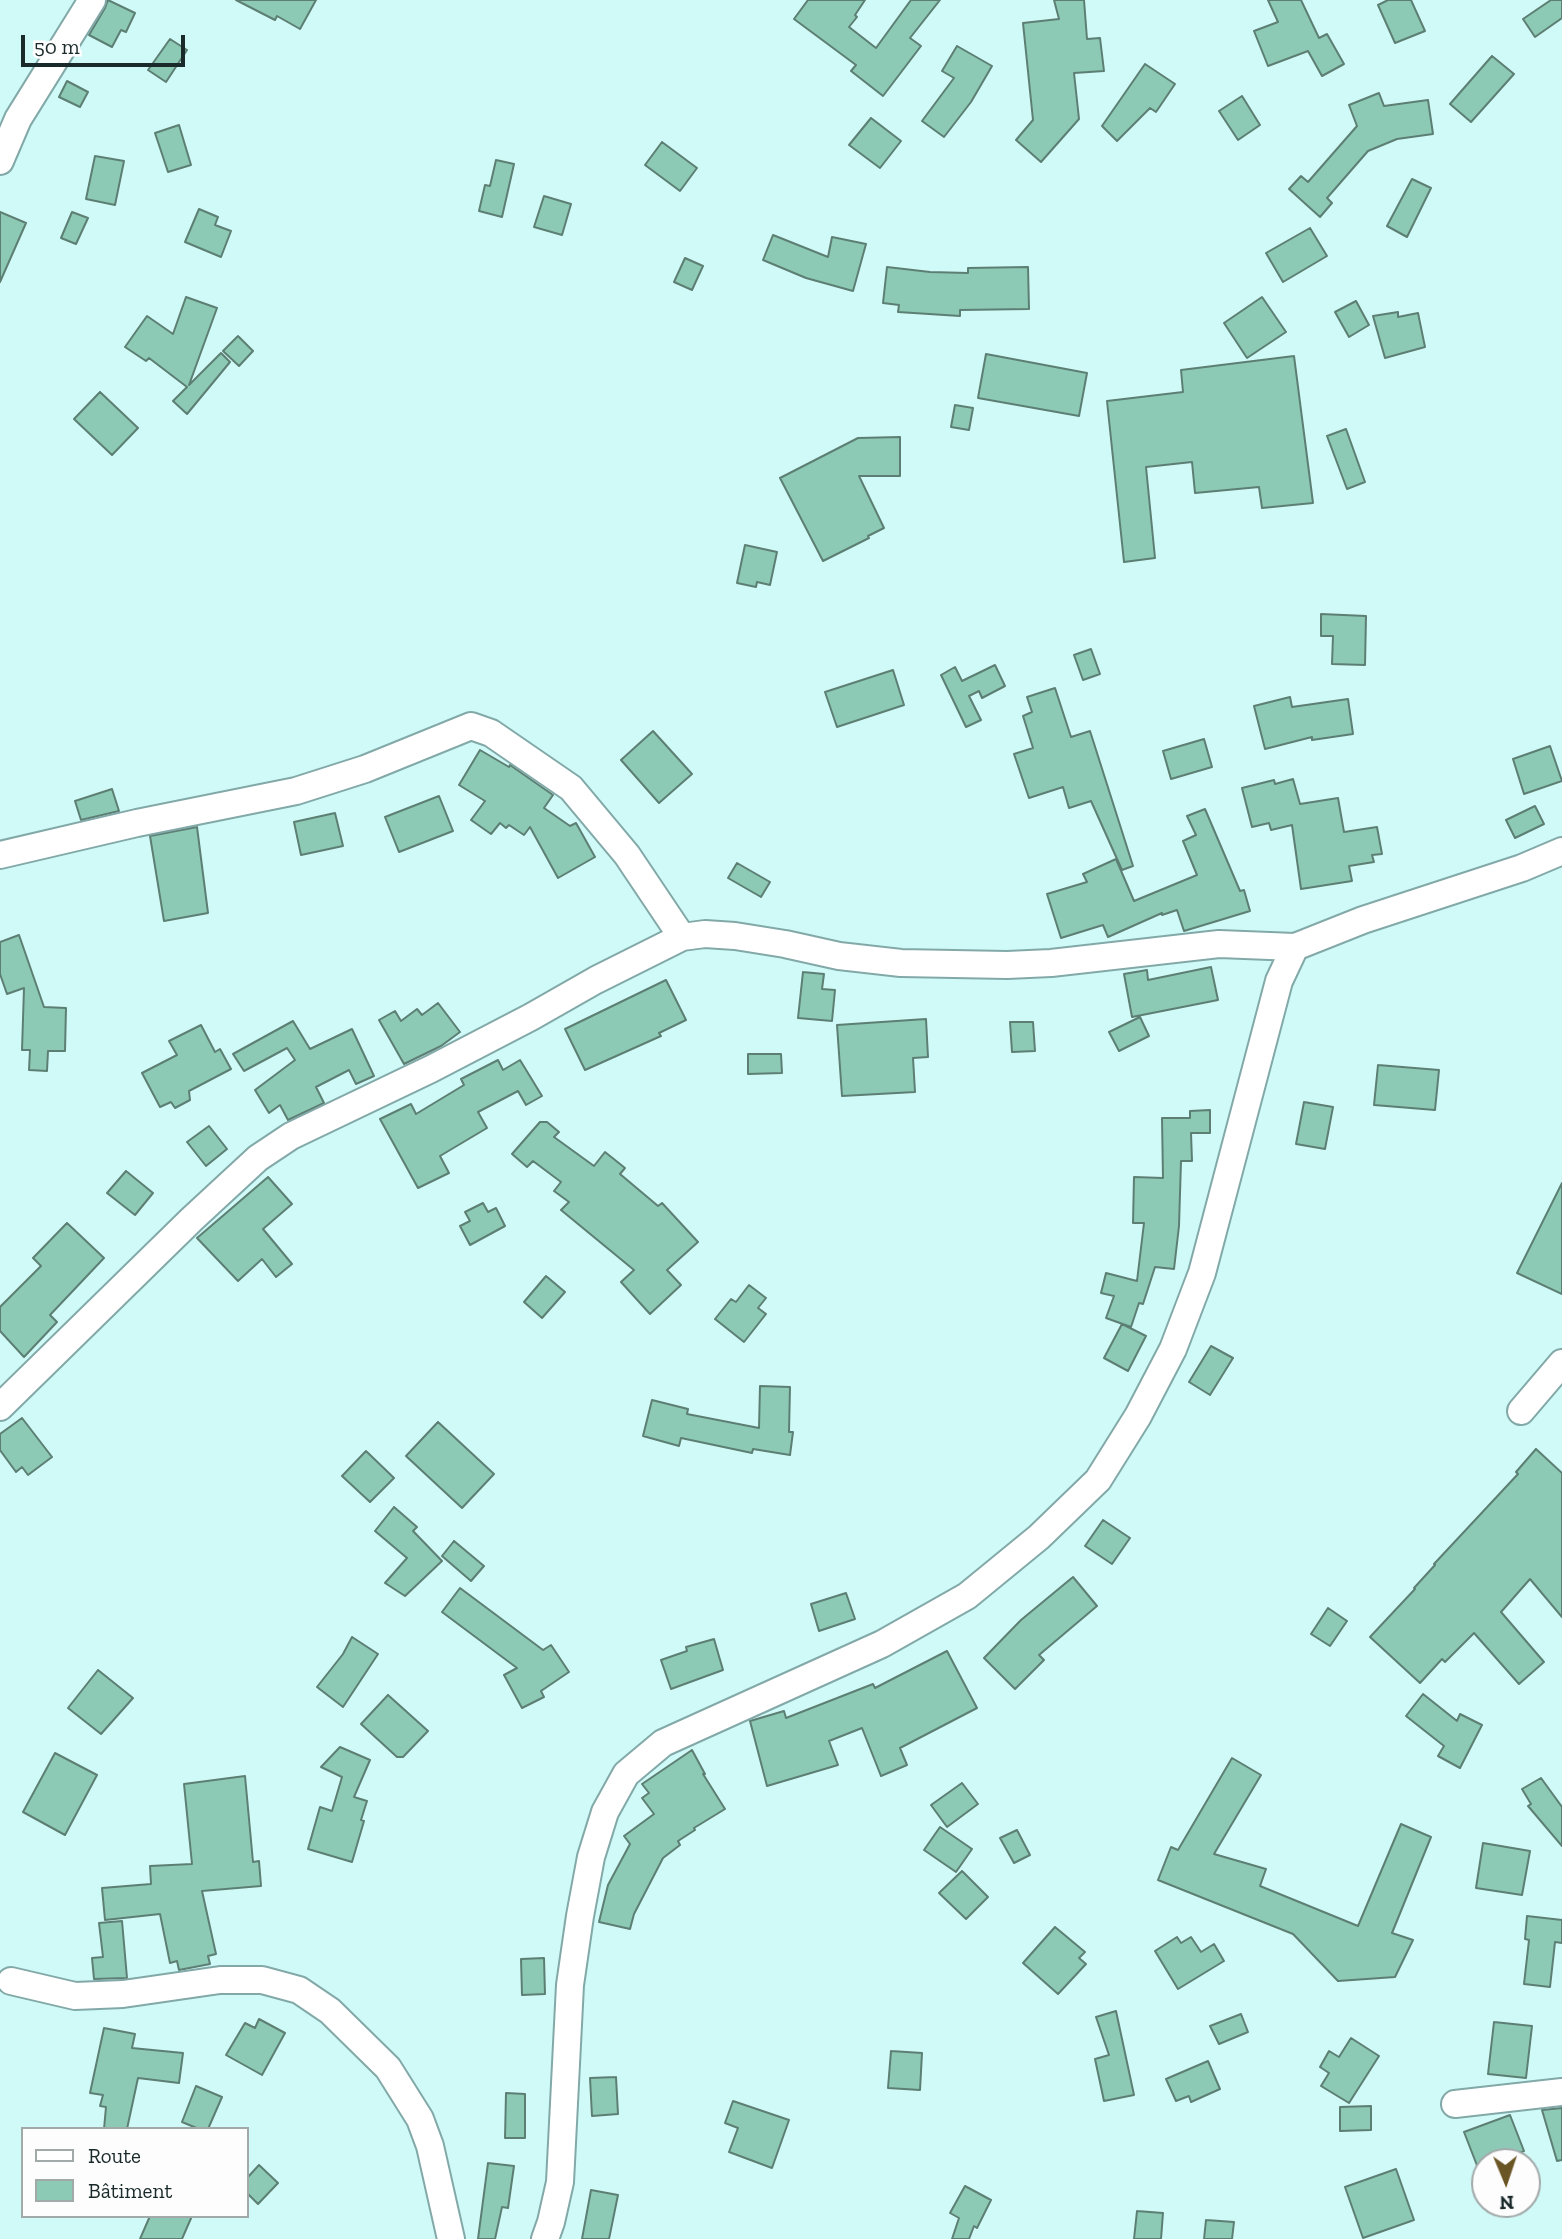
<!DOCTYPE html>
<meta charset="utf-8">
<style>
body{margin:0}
#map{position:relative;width:1562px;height:2239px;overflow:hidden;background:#d0faf8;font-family:"Zilla Slab",serif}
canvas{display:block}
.legend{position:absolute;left:21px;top:2127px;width:228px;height:91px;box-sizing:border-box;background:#fdfdfd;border:2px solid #a2a9a9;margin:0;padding:9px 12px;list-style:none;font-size:21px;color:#1a2a2a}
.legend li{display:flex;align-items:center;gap:14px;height:35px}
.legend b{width:35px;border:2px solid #a2a9a9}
.north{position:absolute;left:1471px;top:2148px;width:70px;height:70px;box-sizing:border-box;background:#fdfdfd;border:2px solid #a2a9a9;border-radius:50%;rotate:178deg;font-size:19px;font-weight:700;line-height:28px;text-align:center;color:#1a2a2a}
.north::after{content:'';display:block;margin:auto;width:24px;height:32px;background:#6a5524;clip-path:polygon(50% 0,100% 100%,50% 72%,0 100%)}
.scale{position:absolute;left:21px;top:35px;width:164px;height:32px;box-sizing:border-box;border:4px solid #1a2a2a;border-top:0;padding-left:9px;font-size:21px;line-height:24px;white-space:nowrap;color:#1a2a2a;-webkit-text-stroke:5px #fdfdfd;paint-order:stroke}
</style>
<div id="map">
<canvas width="1562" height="2239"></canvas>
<ul class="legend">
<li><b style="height:9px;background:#fff"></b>Route</li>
<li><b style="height:19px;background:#8ccab6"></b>Bâtiment</li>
</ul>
<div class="north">N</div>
<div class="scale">50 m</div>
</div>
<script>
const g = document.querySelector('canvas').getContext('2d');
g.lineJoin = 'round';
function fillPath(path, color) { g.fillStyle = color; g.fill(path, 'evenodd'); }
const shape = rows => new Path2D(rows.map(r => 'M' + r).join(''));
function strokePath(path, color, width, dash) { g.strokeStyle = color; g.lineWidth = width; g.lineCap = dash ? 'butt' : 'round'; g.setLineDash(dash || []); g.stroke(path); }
const building = shape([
 [108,0,135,13,126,32,121,30,112,47,89,35,105,8,108,0],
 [236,0,316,0,300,29,277,16,275,20,236,0],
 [808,0,865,0,855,15,857,17,849,27,876,48,911,0,940,0,910,38,921,46,883,96,851,71,856,65,794,19,808,0],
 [1054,0,1084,0,1087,39,1100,38,1104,71,1074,73,1079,119,1041,162,1016,140,1033,120,1023,23,1059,19,1054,0],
 [1268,0,1301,0,1319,38,1327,34,1344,64,1322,76,1308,51,1268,66,1254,31,1278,22,1268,0],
 [1388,0,1411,0,1425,31,1395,43,1378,5,1388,0],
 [1551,0,1562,0,1562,18,1535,37,1523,19,1551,0],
 [170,39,187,50,166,82,148,70,170,39],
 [957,46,992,66,971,102,944,137,922,121,954,78,942,71,957,46],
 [1492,56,1514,74,1471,122,1450,104,1492,56],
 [1145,64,1175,84,1156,112,1150,108,1117,141,1102,126,1145,64],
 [67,81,88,92,80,107,59,97,67,81],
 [1379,93,1384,106,1428,100,1433,134,1397,139,1368,151,1327,198,1332,203,1320,217,1289,189,1301,176,1308,182,1357,126,1349,105,1379,93],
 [1242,96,1260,125,1238,140,1219,111,1242,96],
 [871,118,901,141,880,168,849,145,871,118],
 [179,125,191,165,168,172,155,133,179,125],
 [662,142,697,168,680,191,645,165,662,142],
 [95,156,124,161,115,205,86,199,95,156],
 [496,160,514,164,502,217,479,211,485,185,490,186,496,160],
 [1412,179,1431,188,1407,237,1387,226,1412,179],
 [544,196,571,204,562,235,534,227,544,196],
 [199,209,218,217,215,225,231,231,221,257,185,242,199,209],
 [0,212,26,223,0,282,0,212],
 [72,212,88,218,76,244,61,238,72,212],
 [1310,228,1327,256,1283,282,1266,253,1310,228],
 [773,235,828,257,832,237,866,244,853,291,806,278,763,260,773,235],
 [685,258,703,266,692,290,674,282,685,258],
 [887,267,930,272,968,273,968,268,1028,267,1029,309,960,310,960,316,898,312,899,305,883,303,887,267],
 [186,297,217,308,189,385,221,353,230,362,187,414,173,401,187,387,149,358,146,361,125,347,147,316,173,334,186,297],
 [1262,297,1286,332,1247,358,1224,323,1262,297],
 [1356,301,1369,325,1349,337,1335,312,1356,301],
 [1398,312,1398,317,1418,313,1425,347,1385,358,1373,316,1398,312],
 [238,336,253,351,239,366,223,351,238,336],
 [986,354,1087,373,1079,416,978,398,986,354],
 [1294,356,1313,503,1262,508,1259,487,1195,493,1192,462,1146,467,1155,558,1124,562,1107,401,1183,392,1181,370,1294,356],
 [100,392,138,428,112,455,74,419,100,392],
 [955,405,973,408,969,430,951,427,955,405],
 [1346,429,1365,482,1347,489,1327,436,1346,429],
 [900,437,900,476,859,476,884,528,868,536,869,538,823,561,780,478,858,438,900,437],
 [745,545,777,552,770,585,757,582,756,587,737,583,745,545],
 [1321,614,1366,616,1365,665,1332,664,1333,636,1321,636,1321,614],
 [1091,649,1100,674,1083,680,1074,655,1091,649],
 [995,665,1005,686,982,698,979,691,969,696,981,720,966,727,941,675,955,667,962,681,995,665],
 [893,670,904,705,837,727,825,692,893,670],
 [1055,688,1071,737,1090,731,1133,866,1122,870,1091,801,1069,808,1063,787,1029,798,1014,754,1033,748,1023,716,1032,712,1027,697,1055,688],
 [1290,697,1292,707,1348,699,1353,734,1312,740,1312,737,1265,749,1254,706,1290,697],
 [653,731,692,774,659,803,621,760,653,731],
 [1204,739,1212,767,1171,779,1163,751,1204,739],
 [1550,746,1562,781,1524,794,1513,759,1550,746],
 [480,750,509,767,510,765,553,795,544,808,570,826,576,823,595,857,558,878,530,827,524,835,509,825,506,828,500,823,491,834,471,820,485,801,459,785,480,750],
 [1293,779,1300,804,1338,798,1344,832,1377,827,1382,854,1372,855,1374,862,1349,866,1352,881,1301,889,1292,825,1271,830,1269,823,1252,827,1242,788,1274,780,1275,784,1293,779],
 [112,789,119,811,81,820,75,801,112,789],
 [439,796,453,831,399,852,385,817,439,796],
 [1535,806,1544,824,1515,838,1506,820,1535,806],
 [1205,809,1240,891,1244,890,1250,911,1184,931,1177,910,1162,915,1162,913,1108,937,1103,925,1061,938,1047,894,1087,882,1083,874,1116,859,1134,901,1197,875,1183,841,1196,835,1187,816,1205,809],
 [335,813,343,846,301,855,294,822,335,813],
 [197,827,208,913,164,921,150,836,197,827],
 [737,863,770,882,761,897,728,878,737,863],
 [19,935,44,1007,66,1008,65,1051,48,1051,47,1071,29,1070,30,1050,22,1050,24,988,7,994,0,974,0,942,19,935],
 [1211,967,1218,1000,1132,1017,1124,974,1147,970,1148,980,1211,967],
 [803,972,824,974,822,989,835,990,832,1021,798,1018,803,972],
 [666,980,686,1020,659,1033,661,1036,585,1070,565,1029,666,980],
 [438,1003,460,1032,441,1046,404,1064,379,1020,395,1011,401,1021,417,1009,422,1015,438,1003],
 [1140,1017,1149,1036,1119,1051,1109,1032,1140,1017],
 [926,1019,928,1057,913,1058,915,1092,842,1096,837,1025,926,1019],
 [293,1021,310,1049,352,1029,374,1076,356,1084,349,1070,316,1087,324,1103,288,1120,280,1105,269,1113,255,1090,295,1060,287,1048,244,1071,233,1054,293,1021],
 [1010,1022,1033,1022,1035,1051,1012,1052,1010,1022],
 [201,1025,215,1052,220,1049,231,1069,189,1091,190,1100,175,1108,171,1102,160,1107,142,1073,177,1055,169,1041,201,1025],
 [748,1054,781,1054,782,1073,748,1074,748,1054],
 [498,1060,503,1070,520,1060,542,1096,526,1105,518,1091,478,1112,487,1128,440,1156,449,1173,418,1188,380,1119,411,1104,416,1114,464,1085,461,1079,498,1060],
 [1378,1065,1439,1070,1435,1110,1374,1105,1378,1065],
 [1304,1102,1333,1107,1325,1149,1296,1144,1304,1102],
 [1210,1110,1210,1133,1191,1133,1192,1161,1181,1161,1179,1226,1174,1269,1155,1267,1143,1304,1139,1303,1131,1327,1106,1318,1114,1296,1101,1293,1106,1273,1137,1281,1144,1223,1133,1223,1134,1177,1163,1178,1162,1118,1190,1118,1190,1111,1210,1110],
 [540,1122,547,1122,559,1132,554,1137,594,1166,605,1152,625,1168,620,1174,658,1206,662,1203,698,1242,667,1270,681,1285,650,1314,621,1282,634,1270,561,1210,569,1202,554,1191,561,1182,533,1161,527,1167,512,1154,540,1122],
 [209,1126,227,1149,206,1166,187,1142,209,1126],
 [126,1171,153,1193,135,1215,107,1193,126,1171],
 [268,1177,292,1204,263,1229,292,1264,276,1277,262,1259,238,1281,197,1238,268,1177],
 [1562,1183,1562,1294,1517,1273,1562,1183],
 [483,1203,488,1212,496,1208,505,1226,470,1245,460,1226,470,1221,465,1212,483,1203],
 [67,1223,104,1258,50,1315,57,1322,24,1357,0,1331,0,1307,41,1266,33,1258,67,1223],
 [546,1276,565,1292,542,1318,524,1302,546,1276],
 [749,1285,766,1298,758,1308,766,1314,744,1342,715,1319,731,1299,736,1302,749,1285],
 [1122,1324,1146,1336,1128,1371,1104,1358,1122,1324],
 [1211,1346,1233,1358,1210,1395,1189,1382,1211,1346],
 [760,1386,790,1387,789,1432,793,1432,790,1455,753,1449,752,1453,681,1438,679,1446,643,1436,652,1400,688,1409,687,1414,759,1428,760,1386],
 [22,1418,52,1457,28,1475,22,1467,16,1472,0,1450,0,1434,22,1418],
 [438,1422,494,1474,462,1508,406,1456,438,1422],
 [1536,1449,1562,1473,1562,1617,1530,1579,1501,1612,1544,1662,1519,1684,1474,1633,1445,1662,1442,1659,1420,1683,1370,1637,1415,1589,1414,1588,1435,1565,1434,1564,1518,1474,1516,1472,1536,1449],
 [366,1451,394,1478,370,1502,342,1476,366,1451],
 [394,1507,417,1527,413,1531,442,1561,405,1596,385,1583,407,1558,375,1531,394,1507],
 [1103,1520,1130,1538,1112,1564,1085,1546,1103,1520],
 [454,1541,484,1566,471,1581,442,1556,454,1541],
 [1073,1577,1097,1606,1039,1655,1044,1660,1015,1689,984,1658,1021,1620,1073,1577],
 [460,1588,543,1650,551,1645,569,1672,541,1691,544,1697,522,1708,504,1675,517,1668,442,1612,460,1588],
 [846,1593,855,1619,819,1631,811,1604,846,1593],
 [1328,1608,1347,1621,1330,1646,1311,1634,1328,1608],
 [352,1637,378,1654,343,1707,317,1687,343,1654,352,1637],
 [714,1639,723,1670,671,1689,661,1660,687,1651,686,1647,714,1639],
 [947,1651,977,1708,900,1748,907,1765,881,1776,862,1728,829,1741,838,1765,767,1786,750,1721,784,1711,786,1718,873,1684,875,1688,947,1651],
 [98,1670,133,1698,101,1734,68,1708,98,1670],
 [1423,1694,1457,1721,1460,1714,1482,1725,1460,1768,1438,1756,1444,1746,1406,1716,1423,1694],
 [388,1695,428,1731,403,1757,397,1757,361,1724,388,1695],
 [340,1747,370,1760,354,1797,367,1801,361,1820,364,1821,352,1862,308,1849,320,1807,332,1811,342,1777,321,1767,340,1747],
 [692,1750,705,1774,703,1774,725,1809,694,1828,695,1830,678,1841,680,1845,663,1858,634,1914,630,1929,599,1922,608,1885,630,1844,624,1836,654,1814,642,1798,649,1793,642,1784,692,1750],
 [55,1753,97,1775,65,1835,23,1812,55,1753],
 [1232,1758,1261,1775,1214,1854,1266,1869,1260,1886,1358,1926,1401,1824,1431,1837,1392,1933,1413,1940,1395,1977,1338,1981,1293,1934,1158,1880,1171,1847,1178,1850,1232,1758],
 [245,1776,253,1862,259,1861,261,1886,202,1891,216,1954,208,1956,210,1964,179,1970,177,1961,170,1963,160,1914,105,1920,102,1888,151,1884,150,1866,192,1864,184,1784,245,1776],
 [1541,1778,1562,1807,1562,1846,1528,1806,1531,1804,1522,1789,1541,1778],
 [962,1783,978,1804,947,1827,931,1805,962,1783],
 [940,1827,972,1849,956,1872,924,1850,940,1827],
 [1017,1830,1030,1855,1014,1863,1000,1838,1017,1830],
 [1483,1843,1530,1851,1522,1895,1476,1888,1483,1843],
 [962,1871,988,1897,966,1919,939,1893,962,1871],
 [1527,1916,1562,1920,1562,1943,1555,1942,1550,1987,1524,1984,1529,1940,1525,1939,1527,1916],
 [122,1921,127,1978,94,1979,92,1958,103,1957,99,1923,122,1921],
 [1055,1927,1085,1952,1079,1958,1086,1964,1058,1994,1023,1963,1055,1927],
 [1177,1937,1181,1943,1191,1937,1201,1952,1214,1944,1224,1961,1178,1989,1155,1951,1177,1937],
 [544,1958,545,1994,522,1995,521,1959,544,1958],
 [1116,2011,1134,2095,1104,2101,1095,2059,1109,2055,1096,2017,1116,2011],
 [1241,2014,1248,2032,1219,2044,1210,2026,1241,2014],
 [259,2019,285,2033,262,2075,226,2055,245,2023,255,2028,259,2019],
 [1494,2022,1532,2026,1526,2078,1488,2074,1494,2022],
 [104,2028,135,2034,132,2048,183,2053,179,2083,138,2078,127,2129,104,2129,106,2107,100,2106,103,2095,90,2093,104,2028],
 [1351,2038,1379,2056,1349,2103,1321,2086,1329,2073,1320,2067,1329,2051,1339,2057,1351,2038],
 [891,2051,922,2053,920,2090,888,2088,891,2051],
 [1208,2061,1220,2089,1191,2102,1189,2096,1176,2101,1166,2079,1208,2061],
 [616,2077,618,2114,592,2116,590,2078,616,2077],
 [196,2086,222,2097,208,2129,199,2129,182,2122,196,2086],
 [506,2093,525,2094,525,2138,505,2138,506,2093],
 [733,2101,789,2120,772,2168,729,2152,738,2128,725,2123,733,2101],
 [1371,2106,1371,2130,1340,2131,1340,2107,1371,2106],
 [1562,2108,1562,2160,1557,2161,1542,2110,1562,2108],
 [1510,2115,1524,2151,1495,2162,1485,2162,1485,2166,1478,2168,1464,2132,1510,2115],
 [488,2163,514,2166,508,2208,502,2207,495,2239,478,2239,488,2163],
 [259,2165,278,2183,258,2204,247,2193,247,2178,259,2165],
 [1396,2169,1414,2220,1363,2238,1345,2187,1396,2169],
 [965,2186,991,2200,977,2228,974,2226,969,2239,952,2239,959,2218,950,2213,965,2186],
 [591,2190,618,2195,609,2239,582,2239,591,2190],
 [1137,2211,1163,2213,1161,2239,1134,2239,1137,2211],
 [150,2216,192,2216,182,2239,140,2239,150,2216],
 [1206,2220,1234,2222,1232,2239,1204,2239,1206,2220]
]);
fillPath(building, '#8ccab6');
strokePath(building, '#5d7f73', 2);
const minor = shape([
 [0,161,18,119,92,0],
 [0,855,137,823,296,791,365,769,471,726,491,733,571,788,627,855,682,937],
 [0,1407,192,1219,258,1158,291,1136,431,1069,531,1017,596,980,682,937,705,934,735,936,785,944,839,956,901,963,1007,965,1051,963,1219,944,1295,947],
 [1521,1411,1562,1363],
 [11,1981,75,1996,123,1994,220,1980,262,1980,299,1990,330,2011,388,2068,420,2119,430,2146,451,2239],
 [1455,2104,1562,2092],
 [545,2239,551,2222,560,2182,570,1985,580,1916,591,1857,605,1812,626,1774,663,1743,882,1644,967,1596,1039,1537,1098,1480,1138,1416,1173,1349,1202,1273,1279,981,1295,947,1363,920,1522,868,1562,851]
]);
strokePath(minor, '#82a9a8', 30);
strokePath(minor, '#fff', 26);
</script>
